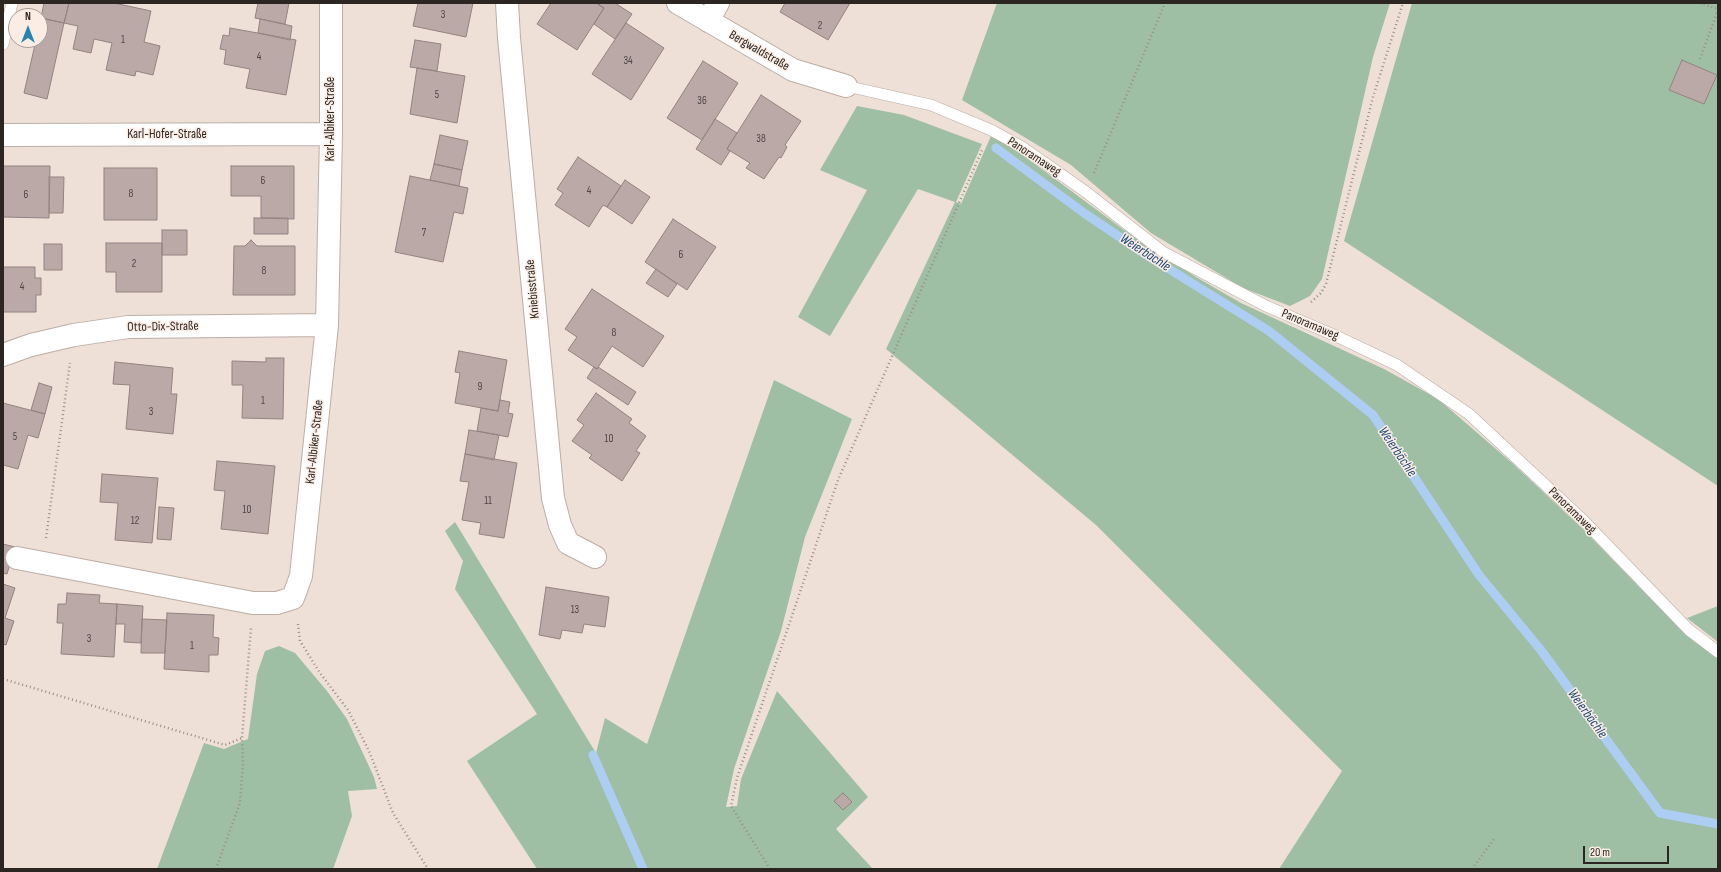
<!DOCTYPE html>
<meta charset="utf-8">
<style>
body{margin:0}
#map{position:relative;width:1721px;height:872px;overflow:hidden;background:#eedfd7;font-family:"Sofia Sans Condensed",sans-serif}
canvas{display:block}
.frame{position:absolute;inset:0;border:4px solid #2c2623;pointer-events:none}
.north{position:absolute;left:8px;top:8px;width:40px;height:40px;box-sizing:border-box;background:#fbede4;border:1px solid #a89d97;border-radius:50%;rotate:0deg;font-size:11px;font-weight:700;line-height:16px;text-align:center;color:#2c2623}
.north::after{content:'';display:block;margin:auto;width:14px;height:18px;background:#2783b0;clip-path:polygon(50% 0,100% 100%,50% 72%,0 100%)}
.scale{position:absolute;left:1583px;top:846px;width:86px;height:18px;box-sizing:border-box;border:2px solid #2c2623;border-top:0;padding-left:5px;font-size:12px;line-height:14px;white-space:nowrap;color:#2c2623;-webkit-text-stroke:3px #fbede4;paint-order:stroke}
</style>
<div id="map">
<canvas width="1721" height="872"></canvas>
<div class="frame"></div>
<div class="north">N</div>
<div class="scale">20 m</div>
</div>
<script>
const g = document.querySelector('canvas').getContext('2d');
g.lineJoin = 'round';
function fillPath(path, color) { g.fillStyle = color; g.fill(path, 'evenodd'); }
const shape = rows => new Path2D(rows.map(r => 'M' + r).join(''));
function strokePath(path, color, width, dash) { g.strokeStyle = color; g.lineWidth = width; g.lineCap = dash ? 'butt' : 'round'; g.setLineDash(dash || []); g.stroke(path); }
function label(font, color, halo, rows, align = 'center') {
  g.font = font + ' "Sofia Sans Condensed",sans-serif'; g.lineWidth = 3; g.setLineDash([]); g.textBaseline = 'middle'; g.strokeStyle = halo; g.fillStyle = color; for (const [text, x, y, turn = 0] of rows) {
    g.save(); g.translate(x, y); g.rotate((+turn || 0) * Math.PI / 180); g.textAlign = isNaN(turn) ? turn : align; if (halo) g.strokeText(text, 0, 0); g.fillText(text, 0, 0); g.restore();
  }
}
fillPath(shape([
 [997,3,1390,3,1373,57,1322,279,1310,296,1290,306,1243,288,1151,233,1071,165,962,100],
 [1412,3,1718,3,1718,486,1344,241],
 [857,106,904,115,982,144,956,202,961,204,991,136,1016,150,1124,230,1196,277,1241,303,1384,369,1438,399,1511,462,1583,529,1683,632,1718,658,1718,869,1279,869,1342,771,1096,525,886,349,955,202,918,189,830,336,798,317,867,190,820,170],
 [774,380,852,419,805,537,781,631,734,769,726,807,737,806,741,779,777,691,868,797,836,829,873,869,537,869,467,761,537,714,455,589,463,561,445,531,455,522,596,753,605,718,647,744],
 [1718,606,1718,642,1687,618],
 [279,646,295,653,327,691,347,719,374,777,377,789,348,791,352,816,333,869,157,869,204,743,224,749,248,739,257,674,265,651]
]), '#9fbfa5');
strokePath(shape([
 [996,148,1084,213,1145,254,1269,331,1373,415,1479,575,1540,649,1660,813,1718,824],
 [593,755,643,869]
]), '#adcdf3', 9);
const building = shape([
 [44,3,69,3,64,23,41,18,44,3],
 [69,3,114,3,151,11,144,42,160,46,153,75,136,71,135,76,106,70,112,43,94,39,91,53,73,49,78,26,64,23,69,3],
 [258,3,289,3,285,24,255,18,258,3],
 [418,3,473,3,466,37,413,26,418,3],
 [551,3,596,3,604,8,577,50,537,24,551,3],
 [601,3,615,3,632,14,615,39,594,24,604,8,599,5,601,3],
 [785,3,850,3,828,40,780,12,785,3],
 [41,18,64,23,47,99,24,93,36,40,40,40,41,18],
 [260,19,292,26,290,40,258,33,260,19],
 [626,23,664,48,631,100,592,74,626,23],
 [230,28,296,40,286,95,246,88,250,69,224,64,226,50,220,49,223,35,229,36,230,28],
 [415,40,441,44,437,71,410,67,415,40],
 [1682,60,1717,75,1704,104,1669,90,1682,60],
 [703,61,738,83,702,140,667,118,703,61],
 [417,68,465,76,457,123,410,114,417,68],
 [761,95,801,121,785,145,787,147,781,158,779,157,764,179,746,168,750,163,727,149,761,95],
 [715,119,737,133,727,149,730,151,721,165,696,149,715,119],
 [440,135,468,141,462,170,434,164,440,135],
 [578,157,621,186,607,207,603,205,589,227,555,205,563,193,557,189,578,157],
 [434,164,462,170,459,186,430,180,434,164],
 [3,166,50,166,49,218,3,217,3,166],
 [231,166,294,166,294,219,261,218,261,196,231,196,231,166],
 [104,168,157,168,157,220,104,220,104,168],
 [410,176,468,188,463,214,454,212,443,262,395,252,410,176],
 [49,177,64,177,63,213,49,213,49,177],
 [625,180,650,197,632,224,607,207,625,180],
 [254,218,288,218,288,234,254,234,254,218],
 [673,219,716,247,687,290,645,262,673,219],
 [162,230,187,230,187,255,162,255,162,230],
 [251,240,257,246,295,246,295,295,233,295,234,246,245,246,251,240],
 [106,243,162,243,162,292,116,292,116,272,106,272,106,243],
 [44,244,62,244,62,270,44,270,44,244],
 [3,267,35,267,35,278,41,278,41,295,36,295,36,312,3,312,3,267],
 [656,269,677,284,668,297,646,283,656,269],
 [592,289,664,336,643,367,612,346,597,369,568,350,577,337,565,329,592,289],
 [459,351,507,360,498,411,455,403,460,373,455,372,459,351],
 [266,358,284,358,283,419,242,418,243,385,232,385,232,361,266,362,266,358],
 [115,362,173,368,171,394,177,394,173,434,126,429,130,385,113,384,115,362],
 [594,367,597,369,598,367,636,392,628,405,587,378,594,367],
 [39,383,52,387,45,414,31,410,39,383],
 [596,393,632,419,629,423,646,436,636,451,640,453,622,481,589,458,592,455,572,441,584,425,577,420,596,393],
 [500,400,510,402,508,413,513,414,508,437,477,431,481,408,498,411,500,400],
 [3,403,45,414,38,438,28,435,18,469,3,465,3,403],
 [469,430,499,435,494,460,465,454,469,430],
 [465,454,517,463,504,538,479,534,481,523,462,520,469,482,460,481,465,454],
 [217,461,275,466,268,534,221,529,225,491,214,490,217,461],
 [102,474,158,478,152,543,115,540,118,503,100,502,102,474],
 [159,507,174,508,171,540,157,539,159,507],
 [3,544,15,547,7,574,3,573,3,544],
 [3,584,15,588,5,618,14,621,6,645,3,644,3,584],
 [546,587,609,597,605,627,584,624,582,633,562,630,560,639,539,635,546,587],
 [67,593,100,595,99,603,117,604,114,657,61,654,63,623,57,623,58,604,66,604,67,593],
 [117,604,143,606,141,643,124,642,125,624,116,624,117,604],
 [167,613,214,615,213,637,219,638,218,655,209,655,209,672,164,669,167,613],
 [142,619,167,620,165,653,141,653,142,619],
 [843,793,852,802,843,810,834,801,843,793]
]);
fillPath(building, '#baa9a7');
strokePath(building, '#938380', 1);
const lane = shape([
 [3,44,12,3],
 [846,86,931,105,991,130,1022,147,1086,192,1163,252,1266,306,1336,336,1397,365,1469,414,1583,520,1689,630,1718,652]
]);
const street = shape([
 [507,3,509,38,553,498,560,525,568,543,595,557],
 [678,3,793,70,846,86],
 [708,21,718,3],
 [3,135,331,134],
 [3,355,31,345,74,335,128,327,327,325],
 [17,558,253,603,277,603,293,598,301,576,327,325,331,134,331,3]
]);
strokePath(lane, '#bcaea6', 12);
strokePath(street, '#bcaea6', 24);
strokePath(shape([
 [1700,3,1718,9],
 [1700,59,1718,10],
 [1094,173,1165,3],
 [1311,302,1321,293,1326,284,1373,97,1403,3],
 [46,538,70,363],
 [298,624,300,641,320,673,348,710,369,751,393,813,428,869],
 [3,679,225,745,242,738],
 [216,869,240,803,243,762,242,738,251,628],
 [770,869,731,806,737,778,838,480,983,148],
 [1472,869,1494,839]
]), '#998e88', 2.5, [1, 3]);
strokePath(lane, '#fff', 11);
strokePath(street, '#fff', 22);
label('11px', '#504744', null, [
 ["3",443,15],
 ["2",820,26],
 ["1",123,40],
 ["4",259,57],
 ["34",628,61],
 ["5",437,95],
 ["36",702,101],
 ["38",761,139],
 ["6",263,181],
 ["4",589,191],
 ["8",131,194],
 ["6",26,195],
 ["7",424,233],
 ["6",681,255],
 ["2",134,264],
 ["8",264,271],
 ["4",22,287],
 ["8",614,333],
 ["9",480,387],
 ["1",263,401],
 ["3",151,412],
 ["5",15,437],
 ["10",609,439],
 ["11",488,501],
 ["10",247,510],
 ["12",135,521],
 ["13",575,610],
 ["3",89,639],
 ["1",192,646]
]);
label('13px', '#2c2623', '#fbede4', [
 ["Bergwaldstraße",759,51,30],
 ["Karl-Albiker-Straße",331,119,-90],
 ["Karl-Hofer-Straße",167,135],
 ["Panoramaweg",1034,157,33],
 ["Kniebisstraße",533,289,-95],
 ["Panoramaweg",1310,325,23],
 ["Otto-Dix-Straße",163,327,-1],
 ["Karl-Albiker-Straße",315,442,-84],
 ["Panoramaweg",1572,511,44]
]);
label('italic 14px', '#1f4a7a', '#fbede4', [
 ["Weierbächle",1145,253,33],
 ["Weierbächle",1397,452,56],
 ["Weierbächle",1587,714,54]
]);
</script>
